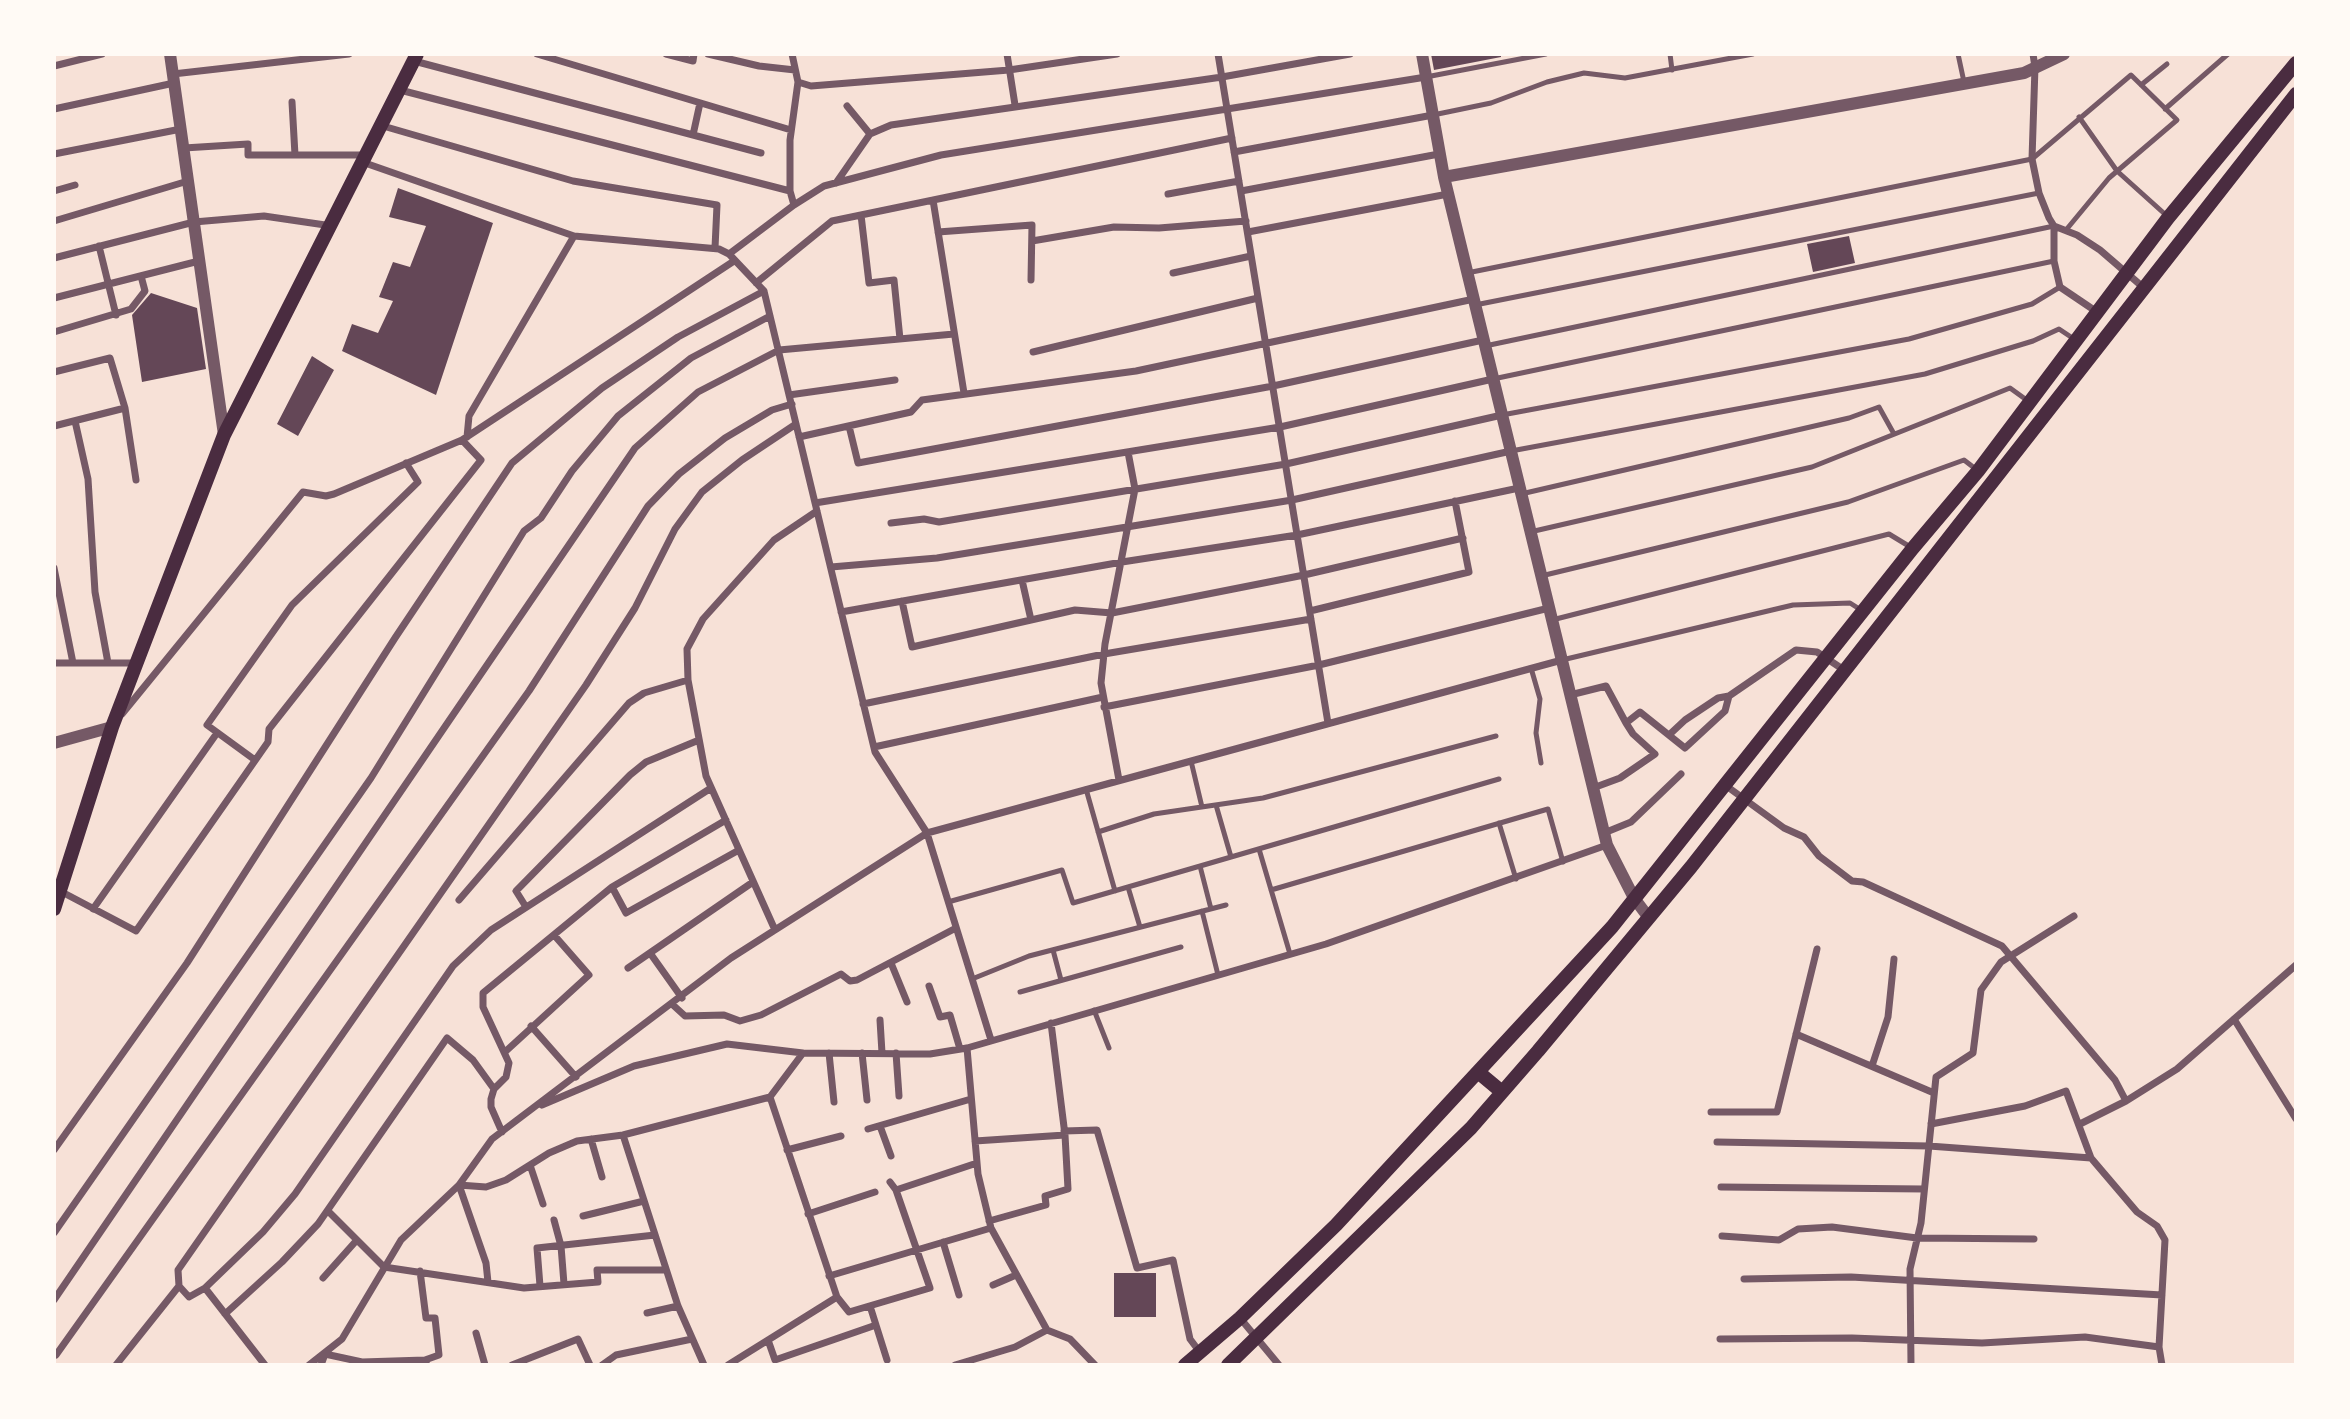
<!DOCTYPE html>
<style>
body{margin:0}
#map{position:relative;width:2350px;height:1419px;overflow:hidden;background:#f7e1d7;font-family:"Zilla Slab",serif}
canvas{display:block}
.frame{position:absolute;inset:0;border:56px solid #fffaf5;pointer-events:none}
</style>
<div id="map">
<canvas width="2350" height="1419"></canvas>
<div class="frame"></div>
</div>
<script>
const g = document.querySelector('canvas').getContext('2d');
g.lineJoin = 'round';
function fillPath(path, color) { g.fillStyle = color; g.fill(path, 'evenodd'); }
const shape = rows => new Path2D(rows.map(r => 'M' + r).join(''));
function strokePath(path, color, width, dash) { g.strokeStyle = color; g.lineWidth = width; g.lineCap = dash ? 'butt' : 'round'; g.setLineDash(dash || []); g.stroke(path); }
fillPath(shape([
 [1431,54,1501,54,1501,57,1434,70],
 [398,188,493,223,436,395,342,351,352,324,378,333,393,301,379,297,393,262,410,267,426,226,389,217],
 [1849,236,1855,263,1813,272,1807,244],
 [151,293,197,308,206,369,142,382,132,315],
 [312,356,334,370,298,436,277,424],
 [1114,1273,1156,1273,1156,1317,1114,1317]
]), '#644757');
strokePath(shape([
 [1670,54,1672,70],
 [1958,54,1964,82],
 [1426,77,1546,54],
 [2141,85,2167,64],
 [2165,109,2228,54],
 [1433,115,1491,103,1547,82,1584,73,1625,78,1753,54],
 [2079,117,2117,171,2167,216],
 [1467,273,2032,159,2131,75,2177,120,2109,178,2066,230],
 [1475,305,2039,193],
 [1485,346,2054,226],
 [1493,379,2054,261],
 [1502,415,1909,339,2032,304,2060,287],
 [1511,451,1925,374,2033,341,2059,329,2074,339],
 [1521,494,1849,418,1879,407,1894,434],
 [1530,532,1812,467,2010,388,2028,401],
 [1541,576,1848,502,1964,460,1977,470],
 [1552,620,1889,534,1912,548],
 [1562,660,1793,605,1850,603,1861,610],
 [1531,668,1540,699,1536,733,1541,763],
 [1191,761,1202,807],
 [1086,789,1115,891],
 [1216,805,1231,857],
 [1499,823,1516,879],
 [1098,832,1154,814,1263,798,1496,736],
 [1259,849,1290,954],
 [1200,866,1211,909],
 [1128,887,1140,927],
 [1271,890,1548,809,1563,862],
 [948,902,1062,870,1073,903,1499,779],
 [1202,911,1218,975],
 [1053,950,1061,980],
 [972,979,1029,956,1226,905],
 [1020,992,1181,947],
 [1094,1010,1109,1048]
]), '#755966', 5);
strokePath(shape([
 [537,54,791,130],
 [666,54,693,61,694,54],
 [708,54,759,66,795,70],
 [1007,54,1015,105],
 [1218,54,1328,723],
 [2033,54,2035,67,2032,159,2039,193,2049,218,2054,226,2077,235,2100,250,2144,288],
 [414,61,761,153],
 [54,66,102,54],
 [173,74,349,54],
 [798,82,811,86,1009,70,1117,54],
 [400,90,790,191],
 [292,102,295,155],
 [847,106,870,134],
 [54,109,174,83],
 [383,126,573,181,717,205,715,248],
 [693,135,700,103],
 [184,148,248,144,248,155,368,155],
 [1234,152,1433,115],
 [54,154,181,129],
 [365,163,574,236,719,249,729,254,764,291,875,752,927,833,991,1040],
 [836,183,870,134,891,125,1222,77,1350,54],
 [54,191,75,185],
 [1241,191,1439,154],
 [1168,194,1239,181],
 [933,200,964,393],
 [794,205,824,186,941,155,1426,77],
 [861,215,869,283,894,280,900,339],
 [54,221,188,181],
 [2054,226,2054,261,2060,287,2097,312],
 [938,232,1032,225,1031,280],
 [1248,232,1448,194],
 [1032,241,1114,227,1159,228,1246,221],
 [99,246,116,315],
 [729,254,794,205,790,191,790,140,798,82,792,54],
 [54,258,194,222,264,216,332,226],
 [1173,273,1251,256],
 [756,283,832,221,1232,138],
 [54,298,199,261],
 [54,332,131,309,145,291,141,276],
 [1033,352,1258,298],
 [54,372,110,358,125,408,136,480],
 [789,395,895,380],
 [75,421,88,479,95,592,108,663],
 [54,426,125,408],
 [849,426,858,463,1273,386,1483,340],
 [467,437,469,416,574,236],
 [799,437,911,412,922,400,1136,371,1474,299],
 [815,503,1280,427,1493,379],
 [891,523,924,519,939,522,1286,464,1502,415],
 [831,567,937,558,1292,500,1511,451],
 [54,568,73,663],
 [1022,580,1031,620],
 [902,601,912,647,1075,610,1112,613,1304,575,1463,538],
 [1310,611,1469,572,1455,501],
 [841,612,1122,562,1297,535,1519,488],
 [54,663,136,663],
 [1570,695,1606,686,1626,723,1640,712,1685,748,1725,711,1729,696,1796,650,1817,652,1844,670],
 [863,704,1104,654,1311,619],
 [1104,707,1319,665,1549,608],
 [122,714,303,492,326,496,334,494,462,440,734,261],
 [1669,735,1685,720,1718,698,1729,696],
 [874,747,1103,697],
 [255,760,207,725,292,605,418,482,406,463],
 [1119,780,1101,683,1105,644,1135,489,1128,452],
 [1725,785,1784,828,1804,837,1819,856,1852,881,1863,882,2002,946,2115,1080,2126,1101],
 [1593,788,1620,778,1655,754,1633,734,1626,723],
 [1604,833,1631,822,1681,774],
 [612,887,626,913,739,850],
 [60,891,136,931,268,742,269,729,481,460,462,440],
 [459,900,629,703,644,693,688,680],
 [526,907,516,891,630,775,646,762,699,740],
 [93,909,217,733],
 [775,930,706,776,688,680,687,649,703,619,774,540,817,511],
 [650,953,682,998],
 [891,963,907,1002],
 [628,968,753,882],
 [929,986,940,1017,950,1015,960,1049],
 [673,1005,685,1016,724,1015,740,1021,761,1015,841,974,850,981,857,980,956,928],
 [2234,1019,2296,1119],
 [880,1020,882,1053],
 [531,1026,576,1077],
 [1796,1034,1934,1093],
 [967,1048,978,1174,991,1228,1047,1330,1070,1339,1095,1365],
 [506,1051,589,975,554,935],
 [829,1053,834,1102],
 [862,1053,867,1100],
 [896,1053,899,1096],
 [1872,1066,1888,1017,1894,959],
 [542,1105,634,1066,727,1044,803,1053],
 [1711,1112,1777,1112,1817,949],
 [1931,1124,2025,1106,2066,1091,2091,1158],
 [2080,1124,2126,1101,2177,1069,2296,965],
 [880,1126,891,1156],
 [868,1129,971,1099],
 [1064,1131,1097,1130,1137,1268,1173,1260,1190,1339,1199,1351],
 [502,1132,491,1107,491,1099,494,1089,506,1077,509,1063,483,1007,483,993,612,887,726,820],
 [623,1135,678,1306,704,1365],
 [591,1139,602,1177],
 [975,1141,1065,1135],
 [1717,1142,1929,1146,2091,1158,2137,1212,2157,1226,2165,1240,2159,1347,2162,1365],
 [54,1150,187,963,395,638,512,463,602,388,678,337,764,291],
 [787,1150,841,1136],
 [530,1165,543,1204],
 [1721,1187,1924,1189],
 [896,1190,977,1163],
 [328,1211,384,1267,524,1288,598,1282,597,1270,666,1270],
 [808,1214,875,1192],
 [583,1216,644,1201],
 [554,1220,561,1246,564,1284],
 [989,1221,1046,1205,1045,1196,1068,1189,1065,1135,1051,1023],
 [54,1233,371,778,524,531,541,518,572,471,618,416,691,358,770,316],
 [1722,1236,1779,1240,1798,1229,1832,1227,1917,1238,2034,1239],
 [943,1242,959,1295],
 [420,1271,426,1318,435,1318,439,1355,425,1360],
 [829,1276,991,1228],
 [323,1278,356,1241],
 [1744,1279,1851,1277,2162,1295],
 [488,1282,486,1263,459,1185,486,1187,506,1180,549,1153,577,1141,623,1135,770,1097,803,1053,930,1054,967,1048,1326,944,1607,845],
 [993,1285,1016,1275],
 [179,1286,178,1270,586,685,635,608,675,529,702,492,742,460,796,424],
 [540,1286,537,1248,655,1235],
 [205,1288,263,1232,295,1194,453,966,491,930,711,788],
 [837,1297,849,1312,930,1288,896,1190,890,1182],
 [54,1300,635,448,698,392,779,350,954,334],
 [870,1306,887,1360],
 [647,1313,678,1306],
 [225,1314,282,1262,318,1224,447,1038,473,1060,494,1089],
 [1240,1318,1279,1365],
 [476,1333,485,1365],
 [1720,1339,1852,1338,1982,1343,2085,1337,2159,1347],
 [768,1340,775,1360,876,1325],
 [56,1355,529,691,648,506,679,474,725,438,772,410,792,404],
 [116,1365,179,1286,189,1297,205,1288,265,1365],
 [309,1365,342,1339,401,1240,459,1185,492,1139,731,958,927,833,1562,660],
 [321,1365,325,1354,362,1362,425,1360,427,1365],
 [512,1365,578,1339,590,1365],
 [602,1365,616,1355,692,1339],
 [728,1365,837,1297,770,1097],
 [955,1365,1015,1347,1047,1330],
 [1911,1365,1910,1269,1921,1223,1936,1077,1973,1053,1981,990,2001,962,2074,916]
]), '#755966', 7);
strokePath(shape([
 [170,54,224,435],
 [1422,54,1444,177,1607,845,1634,898,1649,918],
 [1444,177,2024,73,2064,54],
 [54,743,112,727]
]), '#755966', 12);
strokePath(shape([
 [54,909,112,727,224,435,417,54],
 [1478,1072,1502,1092],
 [1185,1365,1240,1318,1336,1225,1612,927,1913,548,1978,471,2168,218,2296,63],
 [1228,1365,1471,1128,1538,1051,1691,867,2296,94]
]), '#4a2c40', 14);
</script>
